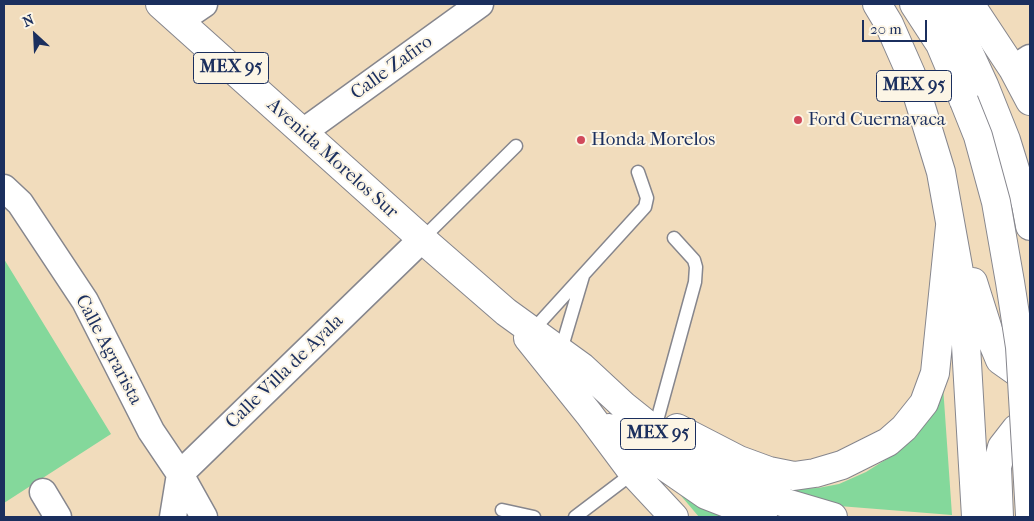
<!DOCTYPE html>
<style>
body{margin:0}
#map{position:relative;width:1034px;height:521px;overflow:hidden;background:#f1dcbc;font-family:"IM FELL French Canon",serif}
canvas{display:block}
.frame{position:absolute;inset:0;border:5px solid #1b2f5e;pointer-events:none}
.north{position:absolute;left:10px;top:10px;width:50px;height:50px;-webkit-text-stroke:4px #fcf5e5;paint-order:stroke;rotate:335deg;font-size:14px;font-weight:700;line-height:20px;text-align:center;color:#1b2f5e}
.north::after{content:'';display:block;margin:auto;width:18px;height:22px;background:#1b2f5e;clip-path:polygon(50% 0,100% 100%,50% 72%,0 100%)}
.scale{position:absolute;left:862px;top:20px;width:65px;height:22px;box-sizing:border-box;border:2px solid #1b2f5e;border-top:0;padding-left:6px;font-size:15px;line-height:18px;white-space:nowrap;color:#1b2f5e;-webkit-text-stroke:4px #fcf5e5;paint-order:stroke}
</style>
<div id="map">
<canvas width="1034" height="521"></canvas>
<div class="frame"></div>
<div class="north">N</div>
<div class="scale">20 m</div>
</div>
<script>
const g = document.querySelector('canvas').getContext('2d');
g.lineJoin = 'round';
function fillPath(path, color) { g.fillStyle = color; g.fill(path, 'evenodd'); }
const shape = rows => new Path2D(rows.map(r => 'M' + r).join(''));
function strokePath(path, color, width, dash) { g.strokeStyle = color; g.lineWidth = width; g.lineCap = dash ? 'butt' : 'round'; g.setLineDash(dash || []); g.stroke(path); }
function label(font, color, halo, rows, align = 'center') {
  g.font = font + ' "IM FELL French Canon",serif'; g.lineWidth = 4; g.setLineDash([]); g.textBaseline = 'middle'; g.strokeStyle = halo; g.fillStyle = color; for (const [text, x, y, turn = 0] of rows) {
    g.save(); g.translate(x, y); g.rotate((+turn || 0) * Math.PI / 180); g.textAlign = isNaN(turn) ? turn : align; if (halo) g.strokeText(text, 0, 0); g.fillText(text, 0, 0); g.restore();
  }
}
fillPath(shape([
 [4,259,111,434,4,503],
 [943,386,952,515,839,506,782,489,818,488,839,484,866,472,893,455,912,437],
 [677,491,732,517,699,517]
]), '#84d89b');
const service = shape([
 [422,239,516,146],
 [533,330,645,207,647,198,638,172],
 [561,350,583,276],
 [658,417,695,282,696,267,694,260,674,238],
 [502,510,534,517],
 [575,517,633,473]
]);
const minor = shape([
 [179,21,204,4],
 [1013,69,1030,58],
 [303,132,480,4],
 [4,188,20,203,85,301,151,431,180,474,204,517],
 [43,492,58,517],
 [173,517,180,474,422,239]
]);
const primary = shape([
 [160,4,422,239,506,312,582,367,624,406,664,438,714,472,742,486,779,501,833,517],
 [877,4,889,24,911,74,941,172,963,294,976,517],
 [970,4,1013,69,1030,101],
 [973,282,990,336,1000,360,1017,372,1030,375],
 [528,338,589,414,633,473,674,517],
 [609,428,706,495,763,517],
 [677,428,739,460,769,471,794,476,815,473,842,465,888,442,904,428,924,403,935,373,950,226],
 [999,517,997,467,1002,447,1016,429,1030,419]
]);
const motorway = shape([
 [914,4,940,44,964,101],
 [940,4,960,33,984,85,1006,140,1026,205,1030,226]
]);
strokePath(service, '#86868d', 15);
strokePath(minor, '#86868d', 29);
strokePath(primary, '#86868d', 30);
strokePath(motorway, '#86868d', 30);
strokePath(service, '#fff', 12);
strokePath(minor, '#fff', 26);
strokePath(primary, '#fff', 28);
strokePath(motorway, '#fff', 28);
const motorwayBridge = shape([
 [964,101,978,136,996,202,1010,282,1020,347,1030,515]
]);
strokePath(motorwayBridge, '#86868d', 30, []);
strokePath(motorwayBridge, '#fff', 28);
for (const [x, y, r, color] of [
 [798,120,5,"#d1495b"],
 [581,140,5,"#d1495b"]
]) { const dot = new Path2D(); dot.arc(x, y, r, 0, 2 * Math.PI); g.fillStyle = color; g.fill(dot); strokePath(dot, '#fcf5e5', 2); }
for (const [x, y, w] of [
 [231,68,75],
 [914,86,75],
 [658,434,75]
]) { const box = new Path2D(); box.roundRect(x - w / 2, y - 15.5, w, 31, 4); g.fillStyle = '#fcf5e5'; g.fill(box); strokePath(box, '#1b2f5e', 1); }
label('bold 18px', '#1b2f5e', null, [
 ["MEX 95",231,68],
 ["MEX 95",914,86],
 ["MEX 95",658,434]
]);
label('19px', '#1b2f5e', '#fcf5e5', [
 ["Calle Zafiro",392,68,-36],
 ["Avenida Morelos Sur",332,159,42],
 ["Calle Agrarista",108,350,62],
 ["Calle Villa de Ayala",285,372,-44]
]);
label('19px', '#1b2f5e', '#fcf5e5', [
 ["Ford Cuernavaca",808,120],
 ["Honda Morelos",591,140]
], 'left');
</script>
